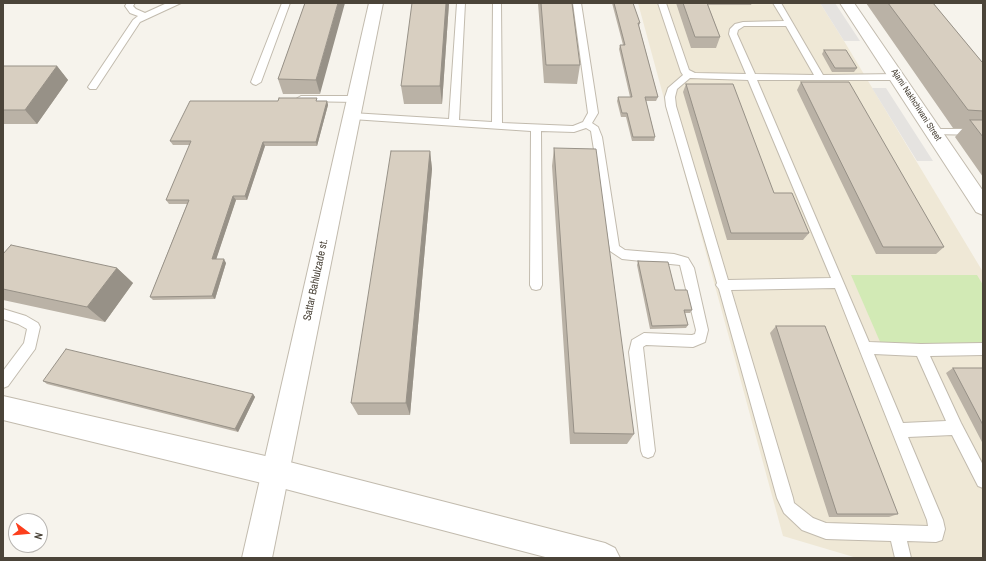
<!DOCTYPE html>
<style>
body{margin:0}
#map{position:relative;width:986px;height:561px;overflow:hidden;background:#f6f3ec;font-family:"Archivo Narrow",sans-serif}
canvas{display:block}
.frame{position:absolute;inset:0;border:4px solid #4b4439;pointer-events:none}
.north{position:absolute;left:8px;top:513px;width:40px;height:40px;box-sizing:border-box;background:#fff;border:1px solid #b7b4b0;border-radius:50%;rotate:106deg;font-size:11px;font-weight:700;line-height:16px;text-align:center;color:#4b4439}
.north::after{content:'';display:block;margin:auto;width:14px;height:18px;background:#fc3f1d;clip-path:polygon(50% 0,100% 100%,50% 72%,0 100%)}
</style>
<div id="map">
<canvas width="986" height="561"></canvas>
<div class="frame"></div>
<div class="north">N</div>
</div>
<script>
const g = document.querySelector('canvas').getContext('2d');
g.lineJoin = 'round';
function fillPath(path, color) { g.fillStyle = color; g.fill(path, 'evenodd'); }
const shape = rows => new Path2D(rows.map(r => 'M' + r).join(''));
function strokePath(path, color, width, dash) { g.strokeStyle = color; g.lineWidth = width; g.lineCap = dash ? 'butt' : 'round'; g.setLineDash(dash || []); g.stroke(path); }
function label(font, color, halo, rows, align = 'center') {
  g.font = font + ' "Archivo Narrow",sans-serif'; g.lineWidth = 4; g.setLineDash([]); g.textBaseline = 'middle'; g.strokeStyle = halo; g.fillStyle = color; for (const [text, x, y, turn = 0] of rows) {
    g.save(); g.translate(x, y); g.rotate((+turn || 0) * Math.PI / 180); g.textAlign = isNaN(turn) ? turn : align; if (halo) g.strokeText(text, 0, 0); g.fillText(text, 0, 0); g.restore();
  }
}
fillPath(shape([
 [638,3,820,3,844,41,983,272,983,558,857,558,783,536]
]), '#efe8d6');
fillPath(shape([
 [851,275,977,275,983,285,983,344,881,344]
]), '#d2eab5');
fillPath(shape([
 [820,3,835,3,860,41,844,41],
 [872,88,886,88,933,161,917,161]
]), '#e5e3e0');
const service = shape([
 [127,3,135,3,133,6,136,9,145,13,167,3,181,3,140,22,96,89,90,89,88,87,133,20,138,16,130,13,125,6,127,3],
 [282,3,290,3,261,82,256,85,253,84,251,82,282,3],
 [457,3,465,3,459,120,492,122,493,3,501,3,502,123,573,126,583,122,588,113,573,3,581,3,598,113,592,123,598,127,602,137,619,246,625,250,674,254,688,258,694,268,708,330,705,342,693,347,646,345,643,347,655,451,653,456,648,458,643,456,641,451,629,352,632,340,644,333,692,335,695,334,696,330,680,265,622,259,610,251,591,131,586,128,574,132,541,131,542,285,540,289,536,290,532,289,530,285,531,131,352,119,347,116,352,113,449,119,457,3],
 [658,3,666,3,689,70,695,73,746,74,729,34,730,29,735,24,743,22,784,21,773,3,781,3,823,75,898,74,902,77,898,80,757,80,869,342,921,344,983,343,983,355,930,356,961,423,983,465,983,488,978,486,952,435,908,437,943,520,945,529,942,540,936,542,907,541,911,558,895,558,891,541,826,539,802,530,784,513,777,498,719,289,716,285,717,283,666,106,665,97,668,88,683,75,681,72,658,3],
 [744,26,786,26,814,75,755,74,737,34,738,30,744,26],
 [690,78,748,80,831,278,728,280,676,106,675,97,677,89,690,78],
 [835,288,927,520,928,526,826,523,813,518,794,503,793,498,731,290,835,288],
 [874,354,917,356,946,421,903,423,874,354],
 [301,96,356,96,361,99,356,102,298,101,296,99,301,96],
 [933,129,983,129,983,135,930,134,928,132,933,129],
 [3,309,26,316,38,323,40,327,35,349,8,386,3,388,3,371,24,343,27,329,18,324,3,319,3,309]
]);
const minor = shape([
 [369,3,383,3,272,558,242,558,369,3]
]);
const tertiary = shape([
 [840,3,854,3,983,191,983,215,976,212,840,3],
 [3,396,274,458,605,543,615,548,620,558,549,558,274,486,3,420,3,396]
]);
strokePath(service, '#c2bbae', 2);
strokePath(minor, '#c2bbae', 2);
strokePath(tertiary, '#c2bbae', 2);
fillPath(service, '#fff');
fillPath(minor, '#fff');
fillPath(tertiary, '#fff');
fillPath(shape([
 [305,3,320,94,283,94,278,79],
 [449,3,442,104,404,104,401,86],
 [538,3,572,3,580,65,577,84,544,83],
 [612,3,633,3,640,23,639,26,658,97,656,101,646,101,655,137,654,141,632,141,626,117,621,117,617,101,618,97,630,97,619,49,620,45,623,45],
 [676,3,752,3,751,5,708,5,720,37,716,48,691,48],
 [866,3,933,3,982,62,983,62,983,177,955,137,963,128,953,128],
 [824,50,857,68,854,72,832,72,822,54],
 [3,66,57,66,68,80,37,124,3,124],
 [801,82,944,247,936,254,876,254,797,90],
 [686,84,774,193,809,233,803,240,727,240,683,92],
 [318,101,327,101,328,105,317,146,265,146,247,200,236,200,216,259,226,263,215,299,153,300,150,297,187,204,169,204,166,200,190,145,173,145,170,141],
 [554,148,634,434,627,444,570,444,552,166],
 [430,151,432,169,410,415,358,415,351,403],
 [3,254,117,268,133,283,105,322,3,300],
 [638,261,675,290,692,310,690,313,685,313,688,325,686,328,650,329,637,265],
 [776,326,898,514,889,517,829,517,770,333],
 [953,368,983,368,983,444,946,373],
 [43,381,253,394,255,397,238,432,47,384]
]), '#bab2a6');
fillPath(shape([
 [338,3,345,3,320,94,316,80],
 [446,3,449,3,442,104,440,86],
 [57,66,68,80,37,124,25,110],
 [327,101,328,105,317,146,316,142],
 [263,142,265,146,247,200,245,196],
 [430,151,432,169,410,415,406,403],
 [233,196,236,200,215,263,212,259],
 [224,259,226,263,215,299,212,296],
 [117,268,133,283,105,322,87,307],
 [253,394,255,397,238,432,235,429]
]), '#979187');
const building = shape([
 [305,3,338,3,316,80,278,79,305,3],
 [412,3,446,3,440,86,401,86,412,3],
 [541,3,572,3,580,65,546,65,541,3],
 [614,3,633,3,640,23,638,23,658,97,645,97,655,137,633,137,627,113,622,113,618,97,632,97,620,45,625,45,614,3],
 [683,3,707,3,720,37,695,37,683,3],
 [888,3,933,3,982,62,983,62,983,111,968,110,888,3],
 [824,50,846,50,857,68,835,68,824,50],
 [3,66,57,66,25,110,3,110,3,66],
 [801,82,849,82,944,247,883,247,801,82],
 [686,84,733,84,774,193,792,193,809,233,731,233,686,84],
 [279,98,317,98,316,101,327,101,316,142,263,142,245,196,233,196,212,259,224,259,212,296,150,297,189,200,166,200,191,141,170,141,190,101,278,101,279,98],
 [970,120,983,120,983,137,970,120],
 [554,148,596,149,634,434,574,433,554,148],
 [391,151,430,151,406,403,351,403,391,151],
 [11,245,117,268,87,307,3,289,3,254,11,245],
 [638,261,668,262,675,290,687,290,692,310,684,310,688,325,652,326,638,261],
 [776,326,825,326,898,514,837,514,776,326],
 [66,349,253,394,235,429,43,381,66,349],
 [953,368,983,368,983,425,953,368]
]);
fillPath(building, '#d8cfc1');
strokePath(building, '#979187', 1);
label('9px', '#4b4439', '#fff', [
 ["Ajami Nakhchivani Street",916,105,57]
]);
label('11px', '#4b4439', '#fff', [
 ["Sattar Bahlulzade st.",316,280,-78]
]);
</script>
